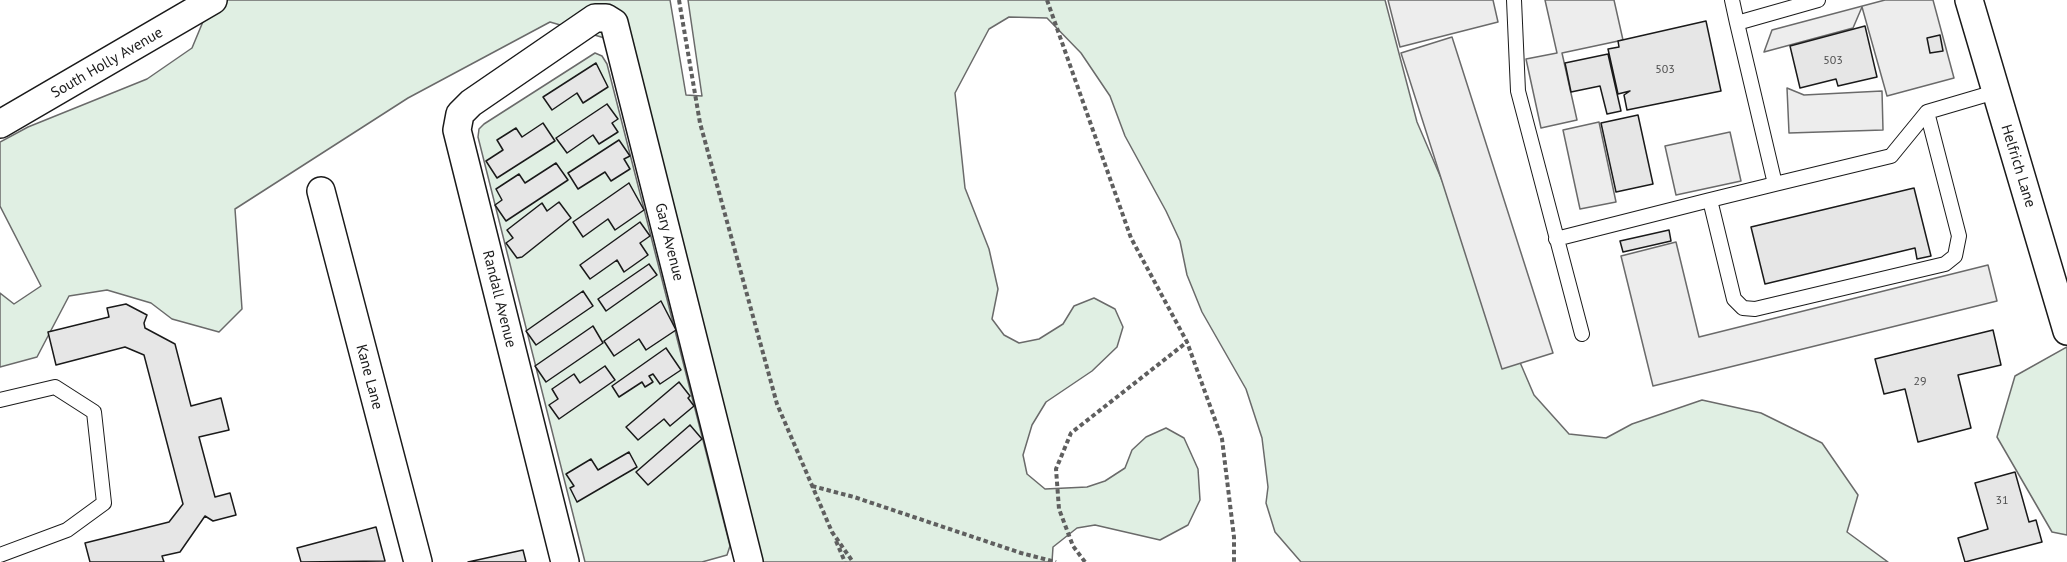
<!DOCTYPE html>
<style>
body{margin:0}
canvas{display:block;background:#fff}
</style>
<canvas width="2067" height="562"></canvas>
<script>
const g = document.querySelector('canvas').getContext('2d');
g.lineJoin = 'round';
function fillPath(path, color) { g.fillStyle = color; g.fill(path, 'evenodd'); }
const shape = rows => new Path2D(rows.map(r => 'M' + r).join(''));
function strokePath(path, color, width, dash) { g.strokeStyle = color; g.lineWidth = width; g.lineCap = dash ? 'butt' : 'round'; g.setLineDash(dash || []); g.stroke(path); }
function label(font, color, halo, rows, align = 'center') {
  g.font = font + ' "PT Sans",sans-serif'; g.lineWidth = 4.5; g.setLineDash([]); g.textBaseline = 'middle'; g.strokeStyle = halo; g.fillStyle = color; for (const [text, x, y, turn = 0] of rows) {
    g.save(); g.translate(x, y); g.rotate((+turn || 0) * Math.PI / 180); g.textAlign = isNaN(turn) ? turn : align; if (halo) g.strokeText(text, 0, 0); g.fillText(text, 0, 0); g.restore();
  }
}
const green = shape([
 [212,0,670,0,686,95,702,96,688,0,1385,0,1417,122,1534,395,1569,434,1606,438,1632,424,1702,400,1761,413,1822,443,1858,495,1847,532,1888,562,1301,562,1275,532,1266,503,1268,487,1262,438,1246,389,1202,312,1187,275,1180,241,1166,211,1125,136,1110,96,1081,53,1047,18,1009,17,989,29,955,93,965,188,989,249,998,289,992,319,1004,335,1019,343,1039,339,1063,324,1074,306,1094,298,1115,309,1123,327,1117,347,1092,371,1046,402,1032,425,1023,455,1027,474,1045,489,1087,487,1105,481,1125,468,1132,450,1146,437,1166,428,1184,438,1198,469,1200,500,1188,525,1160,540,1095,525,1077,528,1053,547,1052,562,760,562,608,39,550,22,408,98,235,209,242,309,219,332,172,319,151,303,107,290,69,296,37,357,0,367,0,293,14,304,41,286,0,206,0,142,28,127,147,79,192,48,212,0],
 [595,53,602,56,607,64,730,546,727,555,702,562,585,562,478,137,479,129,484,124,595,53],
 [2067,347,2067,535,2052,532,1997,437,2015,376,2067,347]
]);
fillPath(green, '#e0efe3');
strokePath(green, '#6a6a6a', 1.5);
const parking = shape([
 [1388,0,1493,0,1498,22,1400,47,1388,0],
 [1545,0,1614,0,1623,40,1562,53,1577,120,1541,128,1526,59,1557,53,1545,0],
 [1885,0,1933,0,1954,78,1887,96,1862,7,1853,28,1764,52,1772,30,1885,0],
 [1452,37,1553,353,1502,369,1401,53,1452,37],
 [1787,88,1804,95,1882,91,1883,130,1789,133,1787,88],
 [1599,122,1616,202,1580,209,1563,130,1599,122],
 [1730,132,1741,181,1676,195,1665,146,1730,132],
 [1676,242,1699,337,1988,265,1997,301,1653,386,1621,256,1676,242]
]);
fillPath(parking, '#ededed');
strokePath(parking, '#6a6a6a', 1.5);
const building = shape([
 [1706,21,1721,91,1627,110,1624,95,1630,91,1618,94,1608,49,1619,47,1618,41,1706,21],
 [1865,26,1877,77,1838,86,1836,79,1800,88,1790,46,1865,26],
 [1940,35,1943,51,1930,53,1927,38,1940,35],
 [1608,54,1621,111,1607,114,1600,86,1571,92,1565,63,1608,54],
 [596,63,608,87,583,103,577,93,552,110,543,97,596,63],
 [607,104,618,119,612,123,618,132,599,144,593,135,567,153,556,138,607,104],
 [1638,115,1653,184,1616,192,1601,123,1638,115],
 [543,123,555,141,497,178,486,161,503,150,497,140,516,128,522,137,543,123],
 [619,140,630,156,624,159,630,169,611,181,605,172,578,189,568,173,619,140],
 [556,163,568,180,506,221,495,205,502,200,496,189,519,174,525,183,556,163],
 [629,183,644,210,615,230,608,219,583,237,573,222,629,183],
 [1914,188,1931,256,1917,259,1915,248,1765,284,1751,227,1914,188],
 [559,202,571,218,522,257,517,258,506,243,513,238,507,230,542,203,547,211,559,202],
 [640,222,650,236,640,243,648,255,624,272,617,260,590,279,580,265,640,222],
 [1669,230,1671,241,1623,252,1620,241,1669,230],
 [649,264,657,275,606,311,598,299,649,264],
 [583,291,593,306,536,345,526,331,583,291],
 [661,301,676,330,646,350,639,339,614,356,604,341,661,301],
 [126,304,147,315,144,323,145,328,175,344,191,406,221,398,229,430,199,437,215,497,230,493,236,515,213,521,205,516,180,552,162,556,164,562,90,562,85,543,169,522,183,504,144,355,125,347,56,365,48,332,109,317,107,308,126,304],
 [593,326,603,343,546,382,535,366,593,326],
 [1993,330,2001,365,1958,375,1971,428,1918,442,1905,389,1884,394,1875,359,1993,330],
 [666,348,681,370,660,384,653,374,649,376,653,382,645,387,642,382,619,397,612,386,666,348],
 [605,366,615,380,559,419,549,405,558,399,552,389,574,374,580,383,605,366],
 [679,382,690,396,688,398,694,406,670,426,664,419,638,440,626,427,679,382],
 [690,425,702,439,648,485,636,472,690,425],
 [629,452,637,467,577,502,570,488,574,486,566,474,591,459,598,470,629,452],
 [2015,472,2029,522,2036,520,2042,542,1965,562,1958,538,1988,529,1975,483,2015,472],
 [376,527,385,561,301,562,297,548,376,527],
 [523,550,526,562,468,562,523,550]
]);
fillPath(building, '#e6e6e6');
strokePath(building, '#1a1a1a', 1.5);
const lane = shape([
 [1514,0,1518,91,1582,334],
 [1732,0,1737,23],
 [1818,0,1737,23,1775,184,1891,156,1927,112,1995,92],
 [1775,184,1710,200,1734,299,1743,308,1755,309,1945,264,1955,256,1959,236,1927,112],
 [1556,239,1710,200],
 [0,400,55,387,94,412,104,503,67,530,0,555]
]);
const street = shape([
 [1969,0,2067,331],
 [0,124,213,0],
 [321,191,418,562],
 [565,562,457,130,460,114,471,103,595,18,606,18,614,23,749,562]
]);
strokePath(lane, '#1a1a1a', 16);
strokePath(street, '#1a1a1a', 30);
strokePath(shape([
 [679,0,700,123,777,404,832,532,853,562],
 [1047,0,1131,238,1187,342,1222,439,1234,537,1234,562],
 [812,486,854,497,1021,553,1056,562],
 [836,541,845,562],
 [1085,562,1073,546,1059,509,1056,469,1071,433,1187,342]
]), '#5f5f5f', 4, [4.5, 3]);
strokePath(lane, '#fff', 14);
strokePath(street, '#fff', 27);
label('12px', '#4d4d4d', null, [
 ["503",1833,61],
 ["503",1665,70],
 ["29",1920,382],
 ["31",2002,501]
]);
label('15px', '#1a1a1a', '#fff', [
 ["South Holly Avenue",107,63,-30],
 ["Helfrich Lane",2018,166,73],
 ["Gary Avenue",669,242,76],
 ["Randall Avenue",499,299,76],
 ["Kane Lane",369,377,75]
]);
</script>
